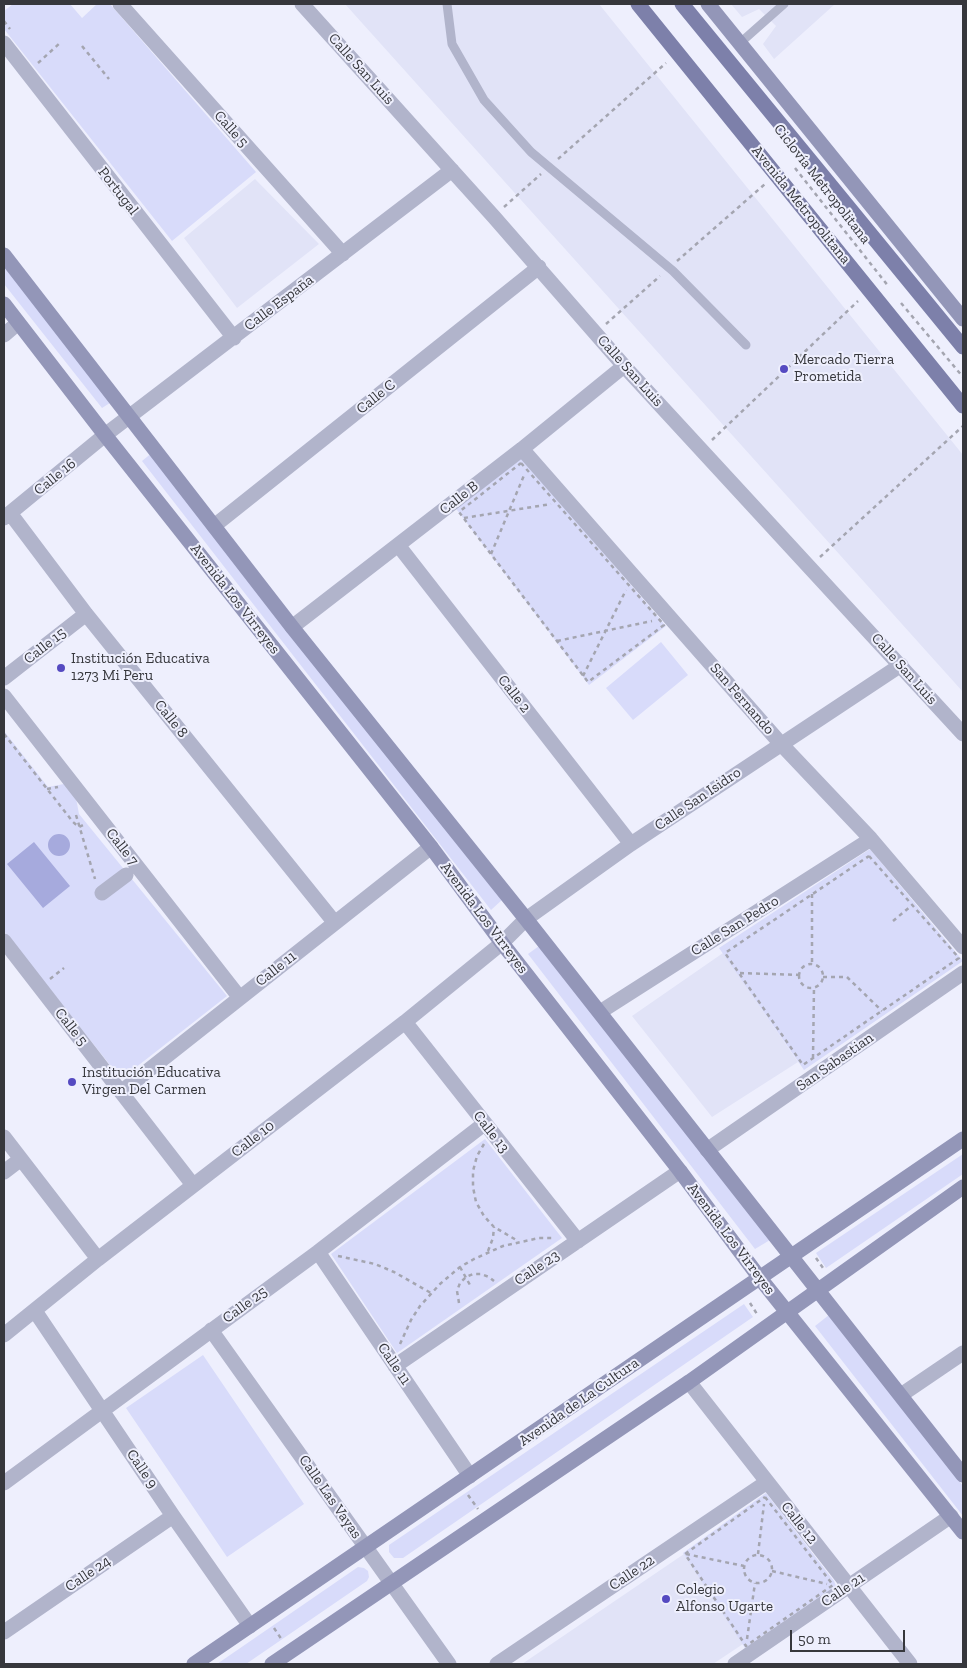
<!DOCTYPE html>
<meta charset="utf-8">
<style>
body{margin:0}
#map{position:relative;width:967px;height:1668px;overflow:hidden;background:#eeeffd;font-family:"Zilla Slab",serif}
canvas{display:block}
.frame{position:absolute;inset:0;border:5px solid #36373c;pointer-events:none}
.scale{position:absolute;left:790px;top:1630px;width:115px;height:22px;box-sizing:border-box;border:2px solid #36373c;border-top:0;padding-left:6px;font-size:15px;line-height:18px;white-space:nowrap;color:#36373c;-webkit-text-stroke:4px #eeeffd;paint-order:stroke}
</style>
<div id="map">
<canvas width="967" height="1668"></canvas>
<div class="frame"></div>
<div class="scale">50 m</div>
</div>
<script>
const g = document.querySelector('canvas').getContext('2d');
g.lineJoin = 'round';
function fillPath(path, color) { g.fillStyle = color; g.fill(path, 'evenodd'); }
const shape = rows => new Path2D(rows.map(r => 'M' + r).join(''));
function strokePath(path, color, width, dash) { g.strokeStyle = color; g.lineWidth = width; g.lineCap = dash ? 'butt' : 'round'; g.setLineDash(dash || []); g.stroke(path); }
function label(font, color, halo, rows, align = 'center') {
  g.font = font + ' "Zilla Slab",serif'; g.lineWidth = 4; g.setLineDash([]); g.textBaseline = 'middle'; g.strokeStyle = halo; g.fillStyle = color; for (const [text, x, y, turn = 0] of rows) {
    g.save(); g.translate(x, y); g.rotate((+turn || 0) * Math.PI / 180); g.textAlign = isNaN(turn) ? turn : align; if (halo) g.strokeText(text, 0, 0); g.fillText(text, 0, 0); g.restore();
  }
}
fillPath(shape([
 [345,4,599,4,963,455,963,692],
 [731,4,835,4,774,59,763,44,776,26,759,9,742,17],
 [255,179,319,244,237,308,184,238],
 [723,953,798,1062,712,1117,632,1016],
 [684,1554,743,1644,713,1664,522,1664]
]), '#e1e3f7');
fillPath(shape([
 [13,4,70,4,82,18,97,4,110,4,256,172,172,241,4,29,4,11],
 [4,264,113,401,102,408,4,284],
 [153,452,503,899,491,910,142,461],
 [516,459,523,459,666,626,589,685,454,506],
 [661,642,688,675,633,720,606,688],
 [4,731,48,787,64,784,76,798,79,814,227,996,121,1079,4,931],
 [870,849,963,961,804,1070,719,948],
 [539,946,770,1240,755,1249,528,954],
 [485,1139,562,1238,397,1353,331,1254],
 [963,1154,963,1174,826,1268,816,1253],
 [744,1304,753,1317,403,1558,394,1558,389,1552,389,1545],
 [829,1315,963,1486,963,1516,815,1326],
 [203,1355,304,1504,227,1557,126,1408],
 [766,1493,834,1581,836,1586,745,1648,683,1553],
 [358,1567,364,1568,368,1571,369,1577,367,1581,246,1664,217,1664]
]), '#d8dbfa');
fillPath(shape([
 '48 845a11 11 0 1 1 22 0a11 11 0 1 1-22 0Z',
 [34,842,70,886,43,908,7,864]
]), '#a6aadd');
strokePath(shape([
 [4,21,10,29],
 [82,46,109,79],
 [38,63,61,42],
 [558,159,666,63],
 [795,168,889,287],
 [504,207,541,174],
 [677,261,765,184],
 [901,303,963,377],
 [606,324,660,276],
 [712,440,858,301],
 [521,463,664,625,588,682,459,512,521,463],
 [464,518,551,504],
 [491,554,525,473],
 [820,557,963,426],
 [557,641,652,621],
 [583,676,626,590],
 [4,734,73,822,79,827,85,824],
 [47,789,58,787],
 [76,815,95,879],
 [869,856,959,958,803,1065,725,953,869,856],
 [812,894,812,964],
 [893,921,911,906],
 '799 976a12 12 0 1 1 24 0a12 12 0 1 1-24 0Z',
 [740,973,800,975],
 [823,977,847,977,882,1011],
 [50,979,64,968],
 [813,1058,814,987],
 [484,1144,477,1156,473,1171,473,1187,476,1202,484,1216,494,1227,518,1241],
 [488,1251,493,1238,494,1227],
 [338,1256,375,1264,394,1272,431,1293],
 [816,1258,823,1268],
 [460,1267,470,1285],
 [459,1303,457,1291,460,1283,466,1277,473,1274,481,1274,489,1277,494,1281],
 [750,1303,757,1314],
 [400,1344,411,1320,420,1306,440,1284,460,1267,474,1259,503,1246,539,1238,554,1238],
 [468,1495,478,1509],
 [765,1497,833,1585,746,1646,685,1554,765,1497],
 [686,1554,744,1566],
 [758,1554,764,1504],
 '744 1569a14 14 0 1 1 28 0a14 14 0 1 1-28 0Z',
 [772,1571,827,1584],
 [274,1628,282,1640],
 [747,1639,755,1583]
]), '#a4a5b0', 2.5, [4, 4]);
strokePath(shape([
 [447,4,452,44,484,100,531,152,673,271,746,345],
 [740,43,784,4]
]), '#b1b4cb', 9);
strokePath(shape([
 [120,4,343,254],
 [302,4,494,217,624,366,963,734],
 [4,43,234,338],
 [4,335,18,323],
 [522,449,781,744,871,839,963,947],
 [10,513,86,614,335,923],
 [4,518,105,435,452,170],
 [214,526,539,267],
 [398,545,631,844],
 [292,627,522,449,624,366],
 [4,678,86,614],
 [4,696,240,998],
 [102,893,126,875],
 [4,941,193,1185],
 [600,1012,871,839],
 [405,1022,578,1241],
 [121,1092,431,847],
 [4,1137,98,1259],
 [707,1150,963,973],
 [4,1172,21,1159],
 [318,1252,470,1476],
 [35,1311,173,1516,250,1626],
 [211,1330,449,1664],
 [4,1335,98,1259,405,1022,502,943,526,919,631,844,901,665],
 [395,1366,680,1171],
 [689,1382,910,1664],
 [901,1395,963,1353],
 [4,1483,318,1252,484,1124],
 [4,1632,173,1516],
 [497,1664,767,1482],
 [735,1664,951,1516]
]), '#b1b4cb', 15);
strokePath(shape([
 [708,4,963,319],
 [4,255,292,627,526,919,963,1475],
 [4,304,105,435,431,847,502,943,680,1171,759,1277,963,1532],
 [194,1664,963,1139],
 [272,1664,689,1382,963,1187]
]), '#9396b8', 15);
strokePath(shape([
 [638,4,963,406],
 [682,4,963,347]
]), '#7d80aa', 15);
for (const [x, y, r, color] of [
 [784,369,5,"#554ac1"],
 [61,668,5,"#554ac1"],
 [72,1082,5,"#554ac1"],
 [666,1599,5,"#554ac1"]
]) { const dot = new Path2D(); dot.arc(x, y, r, 0, 2 * Math.PI); g.fillStyle = color; g.fill(dot); strokePath(dot, '#eeeffd', 2); }
label('15px', '#36373c', '#eeeffd', [
 ["Calle San Luis",361,69,48],
 ["Calle 5",231,129,48],
 ["Ciclovía Metropolitana",822,184,52],
 ["Portugal",118,191,52],
 ["Avenida Metropolitana",801,205,51],
 ["Calle España",279,303,-37],
 ["Calle San Luis",630,371,48],
 ["Calle C",376,397,-39],
 ["Calle 16",55,477,-39],
 ["Calle B",459,498,-38],
 ["Avenida Los Virreyes",235,599,52],
 ["Calle 15",45,646,-38],
 ["Calle San Luis",904,669,48],
 ["Calle 2",514,694,52],
 ["San Fernando",742,699,49],
 ["Calle 8",171,719,51],
 ["Calle San Isidro",698,799,-34],
 ["Calle 7",122,847,52],
 ["Avenida Los Virreyes",484,918,53],
 ["Calle San Pedro",735,926,-32],
 ["Calle 11",276,969,-38],
 ["Calle 5",71,1027,52],
 ["San Sabastian",835,1062,-35],
 ["Calle 13",491,1132,52],
 ["Calle 10",253,1139,-38],
 ["Avenida Los Virreyes",731,1239,53],
 ["Calle 23",537,1268,-34],
 ["Calle 25",245,1305,-36],
 ["Calle 11",394,1364,56],
 ["Avenida de La Cultura",579,1402,-35],
 ["Calle 9",142,1469,56],
 ["Calle Las Vayas",330,1497,55],
 ["Calle 12",799,1523,52],
 ["Calle 22",632,1573,-34],
 ["Calle 24",88,1574,-34],
 ["Calle 21",843,1590,-34]
]);
label('15px', '#36373c', '#eeeffd', [
 ["Mercado Tierra",794,360],
 ["Prometida",794,377],
 ["Institución Educativa",71,659],
 ["1273 Mi Peru",71,676],
 ["Institución Educativa",82,1073],
 ["Virgen Del Carmen",82,1090],
 ["Colegio",676,1590],
 ["Alfonso Ugarte",676,1607]
], 'left');
</script>
